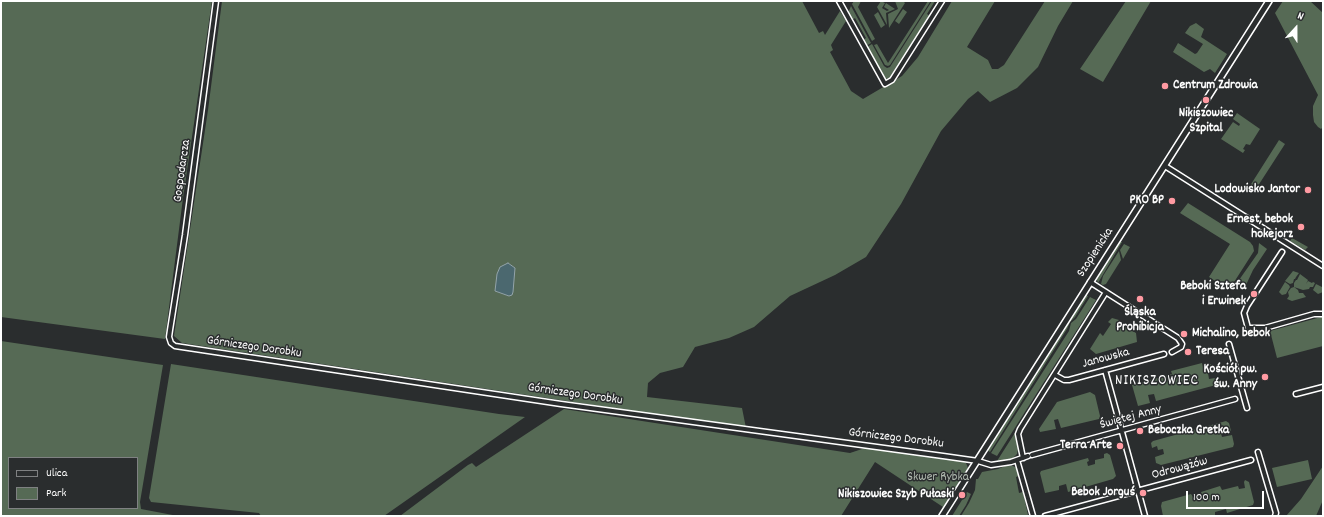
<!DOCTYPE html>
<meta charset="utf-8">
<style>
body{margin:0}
#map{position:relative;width:1324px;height:517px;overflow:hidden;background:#2a2d2e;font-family:Dekko,sans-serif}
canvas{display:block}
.frame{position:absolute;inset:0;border:2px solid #fff;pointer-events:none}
.legend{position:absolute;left:8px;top:457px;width:130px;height:52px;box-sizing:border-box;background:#2a2d2e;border:1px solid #7f8182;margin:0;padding:5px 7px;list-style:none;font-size:12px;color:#fff}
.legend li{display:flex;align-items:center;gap:8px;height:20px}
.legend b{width:20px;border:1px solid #7f8182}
.north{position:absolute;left:1276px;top:8px;width:40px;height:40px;-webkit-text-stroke:3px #2a2d2e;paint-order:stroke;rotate:21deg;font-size:11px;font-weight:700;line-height:16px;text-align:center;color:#fff}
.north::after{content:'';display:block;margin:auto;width:14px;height:18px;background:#fff;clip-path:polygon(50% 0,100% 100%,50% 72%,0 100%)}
.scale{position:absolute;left:1186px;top:491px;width:78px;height:18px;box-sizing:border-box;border:2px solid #fff;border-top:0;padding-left:5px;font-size:12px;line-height:14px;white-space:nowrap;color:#fff;-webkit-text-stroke:3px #2a2d2e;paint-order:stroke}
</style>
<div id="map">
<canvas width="1324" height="517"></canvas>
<div class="frame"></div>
<ul class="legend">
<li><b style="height:5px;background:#2a2d2e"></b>Ulica</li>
<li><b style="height:11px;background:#566a55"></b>Park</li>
</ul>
<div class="north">N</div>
<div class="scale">100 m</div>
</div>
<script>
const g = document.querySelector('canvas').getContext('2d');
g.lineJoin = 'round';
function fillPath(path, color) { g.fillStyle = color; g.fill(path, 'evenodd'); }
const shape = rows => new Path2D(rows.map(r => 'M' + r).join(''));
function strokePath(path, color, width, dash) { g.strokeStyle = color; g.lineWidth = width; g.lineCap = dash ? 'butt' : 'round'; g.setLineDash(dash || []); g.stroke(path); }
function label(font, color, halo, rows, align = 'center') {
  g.font = font + ' Dekko,sans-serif'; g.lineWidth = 3; g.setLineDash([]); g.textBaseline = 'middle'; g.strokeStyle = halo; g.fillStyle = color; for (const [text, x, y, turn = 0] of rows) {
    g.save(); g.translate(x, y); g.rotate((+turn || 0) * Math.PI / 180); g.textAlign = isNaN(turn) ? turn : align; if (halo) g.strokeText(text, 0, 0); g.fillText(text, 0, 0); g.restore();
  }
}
fillPath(shape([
 [1,1,212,1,183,198,165,339,1,317],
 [222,1,802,1,819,33,823,31,825,35,840,11,846,21,831,45,833,50,830,52,851,91,863,99,902,76,918,57,952,1,995,1,967,47,988,60,992,69,998,69,1004,65,1045,1,1073,1,1058,26,1038,67,1017,88,990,102,978,91,968,99,941,131,901,204,866,257,835,275,790,296,754,327,729,338,695,347,683,367,660,373,648,383,647,397,742,408,746,428,182,343,174,336,208,110],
 [508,263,515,268,509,296,495,291],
 [854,1,861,1,858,7,875,39,872,41,852,4],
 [881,1,885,3,882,8,887,11,889,10,884,7,886,3,895,9,886,13,887,25,877,7],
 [895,1,906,1,904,2,905,3,889,28,888,14,898,9],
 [928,1,930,2,890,65,888,66,885,65,874,45,877,44,888,63],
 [932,1,935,1,927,14,930,16,890,78,885,79,867,47,872,44,884,66,887,68,890,67],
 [1126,1,1151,1,1103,82,1080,69],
 [1283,1,1310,1,1323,13,1323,127,1321,129,1318,127,1314,122,1313,115,1313,106,1318,95,1275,13],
 [851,6,871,43,866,46,863,40,866,38,855,18,852,20,848,13],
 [903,9,907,12,899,24,895,21],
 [878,12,885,25,881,28,874,15],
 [1196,23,1204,29,1201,37,1227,54,1215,73,1210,69,1204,72,1173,52,1178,43,1195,54,1197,53,1203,44,1185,33,1190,26],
 [1237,113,1260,129,1250,145,1246,144,1243,149,1245,150,1243,153,1221,139,1233,122,1239,126,1240,124,1233,119],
 [1279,140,1285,144,1254,192,1248,189],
 [1188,203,1250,242,1253,246,1254,251,1229,290,1209,277,1230,244,1180,213],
 [1292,238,1308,247,1305,250,1290,241],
 [1119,242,1122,242,1098,283,1097,280,1097,276],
 [1259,243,1267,249,1253,270,1246,285,1239,280,1258,253],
 [1124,244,1130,247,1123,259,1120,250],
 [1119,251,1121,260,1106,284,1103,285,1101,284,1103,276],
 [1293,271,1299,273,1296,277,1295,279,1294,279,1293,283,1290,284,1285,281],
 [1300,274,1308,280,1306,284,1308,281,1312,283,1313,282,1315,283,1313,287,1310,287,1309,289,1303,290,1294,287,1294,283,1296,280,1297,280],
 [1285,282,1289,285,1290,287,1286,294,1282,295,1279,292],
 [1316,284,1322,287,1323,292,1318,294,1313,290],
 [1294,287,1298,290,1299,293,1303,293,1306,297,1292,301,1287,299,1289,296,1288,292,1291,288],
 [1086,295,1088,296,1075,317,1070,322,1067,329,990,452,987,450],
 [1090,297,1096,300,997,456,991,453,1069,331,1071,323,1076,319],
 [1321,317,1323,317,1323,346,1277,358,1270,331],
 [1112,318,1119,320,1118,323,1136,333,1137,342,1096,354,1090,349,1100,333,1103,336,1111,324,1108,322],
 [1,341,163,365,140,502,141,509,178,516,1,516],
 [9,458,137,458,137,508,9,508],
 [1202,363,1203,367,1211,364,1213,372,1208,373,1209,379,1215,378,1216,385,1156,401,1154,394,1148,395,1150,403,1138,406,1132,385,1172,374,1171,371],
 [171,364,499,414,525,417,384,516,261,516,259,513,151,502,149,498],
 [1053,373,1054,373,1017,435,1018,449,1017,454,1012,459,997,461],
 [1090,392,1095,395,1100,416,1099,419,1061,428,1058,419,1054,420,1056,429,1040,432,1039,429,1057,402],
 [564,409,850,453,865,448,962,461,966,463,968,468,943,507,875,462,841,516,400,516,468,465,472,463,476,467],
 [1226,421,1229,423,1231,431,1221,433,1222,437,1232,435,1234,444,1233,447,1161,465,1156,463,1155,457,1164,454,1163,449,1158,450,1157,446,1152,448,1151,443,1153,441],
 [1107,453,1110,455,1116,476,1113,479,1068,492,1066,484,1059,486,1059,490,1045,493,1040,473,1041,471,1088,458,1089,461,1087,462,1088,466,1095,464,1095,460,1104,458,1104,454],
 [1308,460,1312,479,1277,487,1272,468],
 [1005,466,1013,466,1017,468,1019,476,1016,477,1019,493,1023,492,1028,515,961,516,969,503,975,490,976,479,978,479,982,472,998,469],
 [1323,466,1323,500,1316,516,1286,516,1301,499],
 [1245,480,1249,482,1254,502,1253,505,1227,513,1226,509,1215,512,1215,516,1163,516,1161,506,1162,502,1191,494,1193,497,1202,495,1201,492,1220,486,1222,490,1238,486,1239,489,1245,488,1244,482],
 [967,492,971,494,966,505,959,516,952,516]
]), '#566a55');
const water = shape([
 [508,263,515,268,513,292,512,295,509,296,495,291,497,274,500,267,508,263]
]);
fillPath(water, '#4b686f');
strokePath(water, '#93a4a9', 1);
strokePath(shape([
 [1251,460,1255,459]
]), '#3f4243', 4, [4, 2]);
const minor = shape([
 [216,1,185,235,170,330,169,337,171,343,175,346,561,404,943,456,978,461,991,465,1011,462,1028,456],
 [839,1,885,84,892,80,942,1],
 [1165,166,1323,266],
 [1282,252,1247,306,1244,313,1248,328,1265,328,1314,314,1323,314],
 [1090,282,1178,338,1182,344,1181,347,1172,352],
 [1229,344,1247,408],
 [1105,370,1145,516],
 [1055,375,1064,380,1069,380,1164,354],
 [1296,394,1323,387],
 [1258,452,1276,513,1275,516],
 [1032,455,1235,399],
 [1023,458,1018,434,1020,429,1106,292],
 [1017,460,1033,516],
 [1045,516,1251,460]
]);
const tertiary = shape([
 [942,516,1269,1]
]);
strokePath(minor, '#fff', 7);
strokePath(tertiary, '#fff', 8);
strokePath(minor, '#2a2d2e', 4);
strokePath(tertiary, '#2a2d2e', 5);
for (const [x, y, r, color] of [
 [1165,86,4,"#ff9aa2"],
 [1206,100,4,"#ff9aa2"],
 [1308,190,4,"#ff9aa2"],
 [1172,201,4,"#ff9aa2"],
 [1301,227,4,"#ff9aa2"],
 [1254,294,4,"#ff9aa2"],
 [1140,299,4,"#ff9aa2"],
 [1184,334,4,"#ff9aa2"],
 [1188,352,4,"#ff9aa2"],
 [1265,377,4,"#ff9aa2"],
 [1140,431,4,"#ff9aa2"],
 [1120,446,4,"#ff9aa2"],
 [1143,493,4,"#ff9aa2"],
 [962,495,4,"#ff9aa2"]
]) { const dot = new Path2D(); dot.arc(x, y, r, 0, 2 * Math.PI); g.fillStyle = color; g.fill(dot); strokePath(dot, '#2a2d2e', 1.5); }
label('bold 13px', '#fff', '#2a2d2e', [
 ["Centrum Zdrowia",1173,86,"left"],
 ["Nikiszowiec",1206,114,"center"],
 ["Szpital",1206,129,"center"],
 ["Lodowisko Jantor",1300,190],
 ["PKO BP",1164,201],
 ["Ernest, bebok",1293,220],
 ["hokejorz",1293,235],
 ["Beboki Sztefa",1246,287],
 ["i Erwinek",1246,302],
 ["Śląska",1140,313,"center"],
 ["Prohibicja",1140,328,"center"],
 ["Michalino, bebok",1192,334,"left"],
 ["Teresa",1196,352,"left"],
 ["Kościół pw.",1257,370],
 ["św. Anny",1257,385],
 ["Beboczka Gretka",1148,431,"left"],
 ["Terra Arte",1112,446],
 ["Bebok Jorguś",1135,493],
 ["Nikiszowiec Szyb Pułaski",954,495]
], 'right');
label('13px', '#fff', '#2a2d2e', [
 ["Gospodarcza",183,171,-82],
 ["Szopienicka",1096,253,-57],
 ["Górniczego Dorobku",254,348,8],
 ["Janowska",1106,359,-15],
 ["Górniczego Dorobku",575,395,8],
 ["Świętej Anny",1131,418,-15],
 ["Górniczego Dorobku",896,439,7],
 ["Odrowążów",1180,469,-15]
]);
label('13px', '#b3bcb2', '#2a2d2e', [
 ["Skwer Rybka",938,478]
]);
g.letterSpacing = '1px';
label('15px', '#fff', '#2a2d2e', [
 ["NIKISZOWIEC",1157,382]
]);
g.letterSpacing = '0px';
</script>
